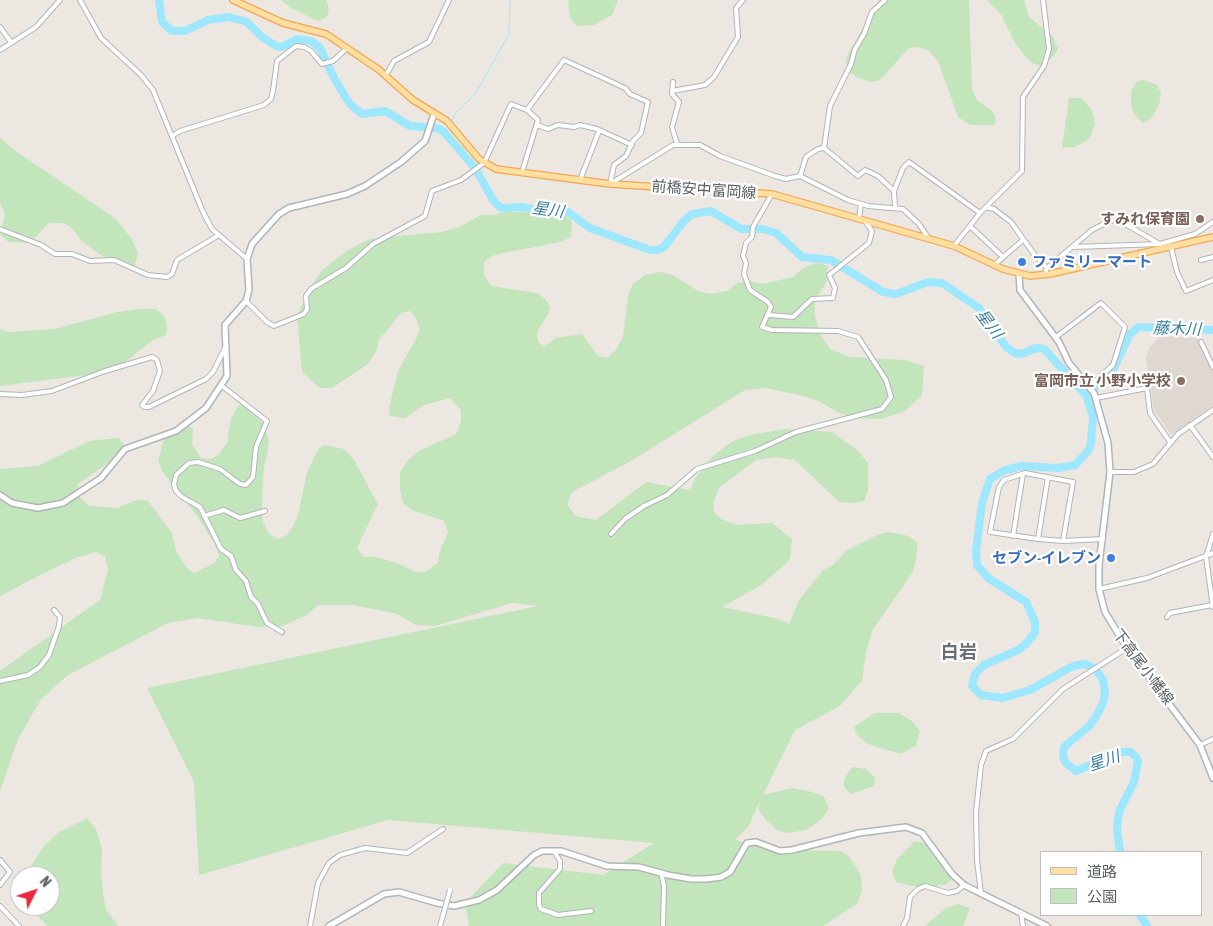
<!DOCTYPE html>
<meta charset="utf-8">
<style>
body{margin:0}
#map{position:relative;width:1213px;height:926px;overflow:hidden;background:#ece7e0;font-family:"Asap Condensed","Noto Sans JP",sans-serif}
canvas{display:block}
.legend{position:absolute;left:1040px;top:851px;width:162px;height:65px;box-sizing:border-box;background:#fff;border:1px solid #bdbfc0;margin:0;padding:6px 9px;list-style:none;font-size:15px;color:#595e61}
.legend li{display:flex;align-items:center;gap:10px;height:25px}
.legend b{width:25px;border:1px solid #bdbfc0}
.north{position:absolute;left:10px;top:866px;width:50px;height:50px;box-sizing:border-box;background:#fff;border:1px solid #bdbfc0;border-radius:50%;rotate:49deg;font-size:14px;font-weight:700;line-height:20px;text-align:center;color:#595e61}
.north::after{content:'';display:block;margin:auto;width:18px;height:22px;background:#eb273d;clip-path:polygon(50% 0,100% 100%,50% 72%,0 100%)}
</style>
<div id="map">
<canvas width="1213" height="926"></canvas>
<ul class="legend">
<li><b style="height:6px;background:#ffdea2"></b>道路</li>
<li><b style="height:14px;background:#c3e5bb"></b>公園</li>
</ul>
<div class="north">N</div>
</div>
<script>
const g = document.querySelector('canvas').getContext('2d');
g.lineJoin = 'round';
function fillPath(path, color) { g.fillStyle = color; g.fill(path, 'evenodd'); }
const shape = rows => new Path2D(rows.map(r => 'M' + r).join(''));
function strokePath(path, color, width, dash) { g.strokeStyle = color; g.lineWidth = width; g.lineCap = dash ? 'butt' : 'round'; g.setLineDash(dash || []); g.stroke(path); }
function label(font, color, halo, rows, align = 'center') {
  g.font = font + ' "Asap Condensed","Noto Sans JP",sans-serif'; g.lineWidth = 4.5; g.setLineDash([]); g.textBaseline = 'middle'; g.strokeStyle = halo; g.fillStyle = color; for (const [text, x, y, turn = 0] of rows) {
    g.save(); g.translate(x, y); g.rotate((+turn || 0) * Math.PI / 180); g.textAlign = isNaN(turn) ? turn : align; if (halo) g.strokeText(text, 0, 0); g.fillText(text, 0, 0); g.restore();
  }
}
fillPath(shape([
 [1161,336,1198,338,1213,371,1213,406,1171,435,1154,410,1146,357,1149,348]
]), '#ded8d1');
fillPath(shape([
 [281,0,326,0,329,8,327,17,318,21,291,8],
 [568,0,618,0,612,15,594,25,577,26,570,17],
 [879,0,969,0,972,89,977,100,992,111,996,118,994,125,970,125,958,117,938,61,928,50,917,47,909,48,880,80,871,82,858,78,848,71,846,61,848,54],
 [987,0,1024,0,1029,17,1053,37,1058,49,1052,58,1042,67,1030,62,1015,43,1000,13],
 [1144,80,1157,85,1161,93,1159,105,1152,118,1143,123,1134,114,1131,105,1131,91,1137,81],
 [1069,98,1081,98,1092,110,1095,124,1089,139,1075,147,1062,148],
 [0,138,17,152,115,218,131,238,138,253,135,265,127,268,99,254,82,241,70,226,62,223,49,223,30,243,8,242,0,234,5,215,0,203],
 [504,212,560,212,572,221,571,237,560,242,494,255,484,262,484,275,491,286,537,293,545,299,550,307,548,314,537,332,538,341,544,347,555,338,582,334,598,356,607,358,616,350,623,337,628,295,633,284,645,275,660,272,673,275,698,291,709,294,727,291,737,283,749,281,763,284,793,277,803,268,817,263,828,266,826,283,815,300,815,316,819,332,830,349,850,357,905,360,924,366,922,395,905,411,881,419,860,418,839,413,817,400,795,394,765,388,745,390,631,461,572,492,567,504,575,516,596,520,646,482,690,490,695,478,713,456,731,442,749,435,785,429,832,432,856,449,868,463,868,490,864,501,851,503,839,502,795,460,776,457,756,460,719,488,713,503,714,512,721,519,737,525,772,523,792,539,790,559,773,575,761,585,722,607,779,619,789,624,799,600,823,570,833,565,847,550,877,535,889,532,908,536,918,543,915,565,911,575,873,629,866,652,862,680,840,706,795,730,763,795,792,788,812,792,824,797,829,808,822,819,806,830,788,833,777,830,767,821,758,809,762,797,748,827,735,839,744,843,774,850,841,851,849,856,861,875,862,891,857,904,823,926,469,926,465,903,503,863,603,875,654,843,388,820,199,875,194,782,147,688,538,606,512,603,435,626,416,625,397,614,354,605,318,605,307,615,282,626,258,627,198,618,168,623,68,675,41,699,18,739,0,791,0,671,100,600,108,569,105,556,96,552,76,558,46,572,0,596,0,469,38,466,89,441,118,438,124,445,118,456,78,484,79,496,89,506,117,508,137,500,148,501,172,533,176,550,186,567,194,573,214,563,219,556,215,545,198,517,164,474,158,461,163,442,172,430,183,424,193,429,192,445,201,458,211,459,219,454,227,443,231,419,238,406,243,403,264,424,269,442,263,474,262,512,263,522,270,535,278,539,287,535,293,526,298,515,307,472,318,449,324,445,344,449,354,460,378,504,357,548,364,557,375,557,394,562,417,572,427,571,438,563,440,551,448,532,444,521,412,510,403,503,400,490,400,473,408,460,419,451,456,434,461,421,461,410,450,398,424,405,405,418,390,416,389,408,398,371,420,331,417,320,410,311,401,313,379,340,377,349,368,364,332,388,320,388,302,372,297,316,308,291,322,270,348,250,370,239,442,232,459,227,481,215,494,215],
 [139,309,156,309,164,316,167,324,166,335,152,341,117,368,87,375,0,386,0,329,9,332,55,329,117,312],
 [875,713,899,713,913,722,920,731,916,746,901,754,868,744,857,735,854,727],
 [852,767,866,769,875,778,874,786,851,794,844,787,844,779],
 [87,818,96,829,102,849,101,873,103,894,106,909,118,926,47,926,29,906,50,906,50,876,29,876,32,864,44,846,59,832],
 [915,841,930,845,952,870,952,879,947,884,922,888,896,882,892,871,897,859],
 [958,904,970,908,963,926,925,926,946,908]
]), '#c3e5bb');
strokePath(shape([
 [451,123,455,114,476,93,505,41,509,33,510,0],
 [446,133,449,127]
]), '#9de7ff', 1);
strokePath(shape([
 [159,0,162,22,172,31,185,31,208,20,229,17,247,22,262,37,276,46,282,47,297,39,311,41,320,48,335,80,350,104,358,111,363,114,385,111,410,126,436,128,443,131,475,168,493,200,501,208,524,207,546,213,568,212,590,228,650,250,657,250,664,247,683,222,692,214,711,211,741,229,763,229,776,233,802,257,831,260,883,292,896,294,928,282,942,283,979,308,1006,347,1015,353,1022,354,1036,348,1044,349,1086,395,1093,416,1091,443,1089,450,1075,465,1058,468,1022,466,1005,470,990,479,982,503,976,551,977,565,988,578,1026,602,1035,622,1035,632,1027,643,1018,650,984,665,975,674,972,686,981,695,1003,698,1030,690,1073,666,1084,664,1092,667,1097,671,1103,680,1105,692,1103,703,1096,717,1089,726,1064,747,1063,755,1065,762,1076,771,1123,752,1131,752,1136,757,1138,761,1134,782,1119,812,1117,829,1120,852],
 [1086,395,1112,372,1130,334,1139,327,1213,330],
 [1140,915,1147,926]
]), '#9de7ff', 8);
const street = shape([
 [80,0,101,38,141,75,153,90,203,212,212,229,247,259],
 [0,27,11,42],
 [0,50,36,27,60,0],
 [386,75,394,61,429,42,449,0],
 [673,82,672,94,679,102,672,127,677,144],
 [672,91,705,85,714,77,738,37,736,8,743,0],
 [527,110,564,60,625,88,630,94,648,102,641,133,633,141,626,156,614,165,610,184,673,145,700,145,720,156,775,176,786,179,800,176,848,200,868,206,903,209,919,224,929,239],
 [537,125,548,129,558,125,574,127,580,125,597,129,632,145],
 [172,136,180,131,264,105,271,99,273,91,277,61,296,46,304,47,311,51,322,64,333,61,347,48],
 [824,148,858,176,865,170,878,176,894,191],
 [800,176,806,157,818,149,824,148,830,106,851,64,855,49,864,34,872,12,885,0],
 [580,180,599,131],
 [895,207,894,191,903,168,909,162,980,213],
 [986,207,994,209,1011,222,1034,254,1047,268,1046,271],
 [859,219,861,204],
 [970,226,1003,257],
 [0,229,41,245,55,254,72,254,90,261,114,260,148,275,167,277,172,274,177,260,219,235],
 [954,246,980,213,1022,171,1023,97,1044,66,1049,49,1043,0],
 [1073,247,1160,244,1195,234,1213,222],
 [1171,247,1177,272,1186,291,1213,280],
 [1201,260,1213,257],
 [994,265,1023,240],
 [1047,268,1092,230,1112,220,1127,225,1158,243],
 [246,301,267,322,274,326,304,314,307,309,306,296,311,289,346,268,373,244,425,216,432,191,461,180,484,163,511,104,527,110,538,120,522,172],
 [769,315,793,317,812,299,833,298,835,288,829,275,869,243,872,231,865,221],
 [1056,337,1101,303,1125,327,1113,365,1089,387],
 [1201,342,1213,367],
 [222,386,267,421,256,447,253,477,246,485,240,484,220,469,198,462,189,463,176,475,174,485,176,491,182,497,200,507,221,549,231,556,236,570,246,581,251,597,258,604,267,623,282,632],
 [0,394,22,395,52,391,105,371,152,357,157,360,160,371,153,391,142,405,144,407,149,407,206,379,213,372,225,348],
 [1096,398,1147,388,1150,413,1170,442],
 [1190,425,1213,457],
 [1110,472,1134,472,1153,464,1178,434,1213,410],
 [1025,473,1073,482,1063,541,1038,539,990,532,999,487,1004,480,1025,473],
 [204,516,224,510,240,518,265,511],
 [611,534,625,519,644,506,667,495,697,469,755,451,796,432,882,409,891,397,886,380,858,337,838,331,772,330,762,327,771,307,768,302,750,290,744,274,746,263,743,256,746,243,752,237,753,227,772,194],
 [1213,534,1206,557,1213,607],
 [1013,536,1023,474],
 [1038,539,1048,477],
 [1063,541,1103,539],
 [1099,589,1147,578,1213,553],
 [1167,617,1170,613,1212,605],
 [0,681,28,675,40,667,49,655,59,626,60,617,54,610],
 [1200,745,1213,739],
 [554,851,560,861,560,869,539,893,539,905,541,909,558,915,591,911],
 [0,860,10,872,0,885],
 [661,872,664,886,663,926],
 [981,894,977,860,976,812,981,765,986,751,1013,739,1063,689,1127,648],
 [0,906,19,926],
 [1021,912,1023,926],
 [310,926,318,883,329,863,340,855,365,848,407,853,443,829],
 [903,926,907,918,910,897,918,889,925,886,948,893,957,891,964,885]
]);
const secondary = shape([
 [1019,274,1020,290,1059,342,1069,363,1094,393,1108,443,1110,472,1099,565,1099,589,1105,612,1127,648,1200,745,1213,778],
 [0,495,12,503,38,508,63,503,101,478,125,449,176,431,206,408,227,376,225,325,246,301,249,290,247,259,252,244,279,214,289,208,347,194,365,186,401,162,425,141,434,114],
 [329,926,384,894,399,892,437,903,454,906,479,900,497,890,534,855,542,851,561,851,607,866,639,867,668,875,691,879,706,879,721,877,730,872,747,843,756,842,780,851,792,850,859,833,906,827,922,833,952,874,964,885,1047,926]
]);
const primary = shape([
 [233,0,283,23,326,34,378,69,413,100,447,121,479,159,496,169,610,184,772,194,954,246,1003,269,1030,276,1050,274,1213,237]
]);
strokePath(street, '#b1b5b8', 6);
strokePath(secondary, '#b0b5b8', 8);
strokePath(primary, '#f3a752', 8);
strokePath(street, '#fff', 4);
strokePath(secondary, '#fff', 5);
strokePath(primary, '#ffdea2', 5.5);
const streetBridge = shape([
 [440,926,450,890]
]);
strokePath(streetBridge, '#b1b5b8', 6, []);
strokePath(streetBridge, '#fff', 4);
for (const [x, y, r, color] of [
 [1200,219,5,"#8d6e63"],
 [1022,262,5,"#3f7fe0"],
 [1181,381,5,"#8d6e63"],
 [1111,558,5,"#3f7fe0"]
]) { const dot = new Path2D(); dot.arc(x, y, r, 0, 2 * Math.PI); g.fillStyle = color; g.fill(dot); strokePath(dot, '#fff', 2); }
label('15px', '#595e61', '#fff', [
 ["前橋安中富岡線",704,190,4],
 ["下高尾小幡線",1143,667,53]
]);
label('bold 15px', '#785e54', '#fff', [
 ["すみれ保育園",1190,219],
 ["富岡市立 小野小学校",1171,381]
], 'right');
label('bold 15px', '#366cbe', '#fff', [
 ["ファミリーマート",1032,262],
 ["セブン-イレブン",1101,558,"right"]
], 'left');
label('italic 16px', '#367e9f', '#fff', [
 ["星川",548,210,8],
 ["星川",989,324,53],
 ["藤木川",1177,329,2],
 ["星川",1104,761,-19]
]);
label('bold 18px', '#6a7073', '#fff', [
 ["白岩",959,652]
]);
</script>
